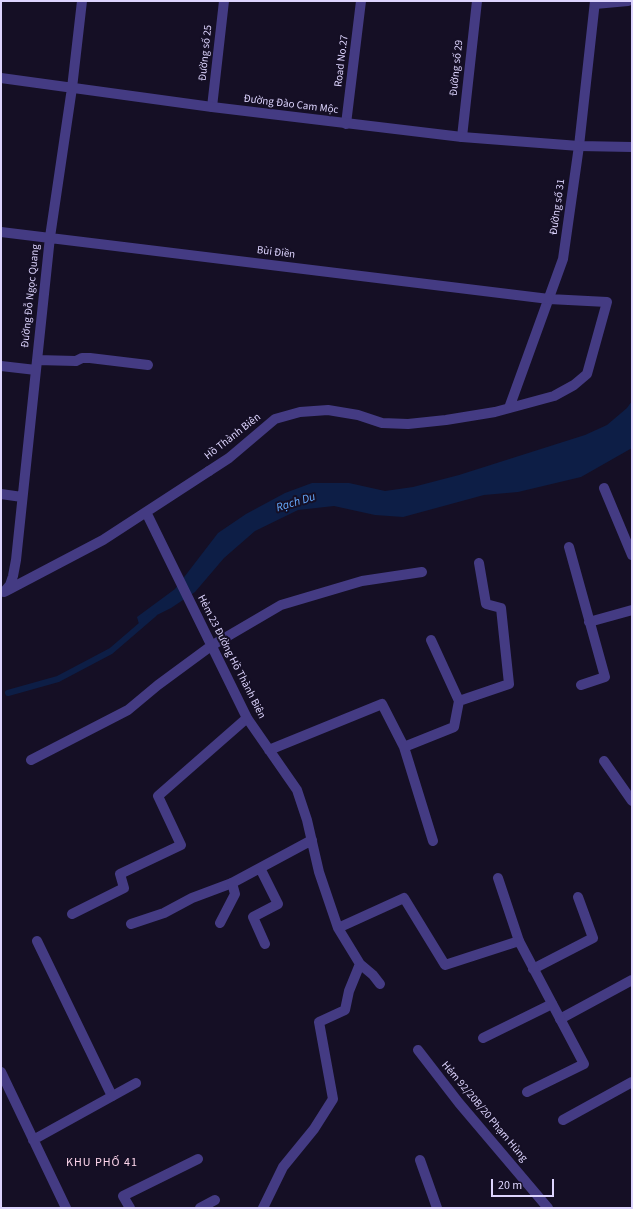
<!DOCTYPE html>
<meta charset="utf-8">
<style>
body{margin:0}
#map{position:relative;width:633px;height:1209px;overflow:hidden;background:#150f25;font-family:"Source Sans 3",sans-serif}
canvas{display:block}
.frame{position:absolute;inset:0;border:2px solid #ddd4fe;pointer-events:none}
.scale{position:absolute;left:491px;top:1179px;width:63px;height:18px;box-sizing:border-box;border:2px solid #ddd4fe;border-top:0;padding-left:5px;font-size:12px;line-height:14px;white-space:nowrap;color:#ddd4fe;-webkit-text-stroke:3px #150f25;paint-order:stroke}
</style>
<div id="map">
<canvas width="633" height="1209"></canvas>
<div class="frame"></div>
<div class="scale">20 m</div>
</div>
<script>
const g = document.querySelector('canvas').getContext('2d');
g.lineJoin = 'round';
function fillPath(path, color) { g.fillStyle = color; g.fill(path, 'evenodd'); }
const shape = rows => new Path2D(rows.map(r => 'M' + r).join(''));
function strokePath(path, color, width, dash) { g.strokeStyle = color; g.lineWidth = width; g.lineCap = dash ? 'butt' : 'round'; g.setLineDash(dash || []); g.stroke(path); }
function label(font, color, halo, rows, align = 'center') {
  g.font = font + ' "Source Sans 3",sans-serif'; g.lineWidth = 4; g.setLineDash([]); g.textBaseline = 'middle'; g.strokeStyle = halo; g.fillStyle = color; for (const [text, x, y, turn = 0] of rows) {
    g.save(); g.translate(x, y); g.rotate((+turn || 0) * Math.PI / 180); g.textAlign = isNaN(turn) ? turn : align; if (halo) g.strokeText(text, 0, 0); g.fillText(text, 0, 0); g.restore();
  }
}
fillPath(shape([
 [632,401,632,448,581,477,518,492,484,495,403,517,375,515,334,506,298,510,255,531,224,558,195,592,171,608,139,624,137,617,175,589,218,533,246,514,285,493,312,483,349,483,385,491,413,487,459,475,585,435,607,425,627,408]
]), '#0d1e46');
strokePath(shape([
 [8,693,58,679,111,651,154,614]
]), '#0d1e46', 6);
strokePath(shape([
 [212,107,224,1],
 [346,124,361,1],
 [462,137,477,1],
 [509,408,563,259,579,146,595,1],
 [209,471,229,458,275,419,300,412,328,410,358,415,382,423,408,424,446,420,495,412,554,396,574,385,587,374,607,302,549,299],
 [569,547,605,677,581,685],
 [589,622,632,610],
 [604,761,632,801],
 [498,878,519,941],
 [72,914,124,888,120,874,181,845,158,796,247,718],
 [131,924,164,913,192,898,232,883],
 [37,941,112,1096],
 [533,969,593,938,578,897],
 [560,1019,632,980],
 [483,1038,552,1004],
 [418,1050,459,1103,548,1208],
 [563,1120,632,1082],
 [420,1160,437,1208],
 [200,1208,215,1200]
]), '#443b83', 10);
strokePath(shape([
 [595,4,628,1],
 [1,78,212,107,462,137,579,146,632,147],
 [1,232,549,299],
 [37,360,76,361,82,358,90,358,148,365],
 [1,366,36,370],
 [604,488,632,555],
 [1,494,22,497],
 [146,512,247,718,297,790,307,820,319,872,338,928,360,964,349,991,345,1010,319,1022,333,1099,314,1129,283,1167,263,1208],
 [6,591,103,540,209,471],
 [4,592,10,585,13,576,16,560,50,237,72,88,82,1],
 [431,640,459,701],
 [404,747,433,841],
 [269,750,382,704,404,747,454,727,459,701,509,684,501,608,486,604,479,563],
 [31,760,128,710,158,685,211,646,281,605,362,581,422,572],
 [260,868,278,904,253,917,265,944],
 [220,923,235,894,232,883,312,840],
 [338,928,404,898,445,965,519,941,584,1064,527,1092],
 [360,964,373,975,380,984],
 [1,1072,66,1208],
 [33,1140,136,1083],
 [130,1208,123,1196,198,1159]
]), '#443b83', 10);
label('11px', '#ddd4fe', '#150f25', [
 ["Đường số 25",206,53,-84],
 ["Road No.27",342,61,-83],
 ["Đường số 29",457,68,-84],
 ["Đường Đào Cam Mộc",291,105,7],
 ["Đường số 31",558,207,-82],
 ["Bùi Điền",276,253,7],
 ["Đường Đỗ Ngọc Quang",31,296,-84],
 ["Hồ Thành Biên",233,437,-38],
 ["Hẻm 23 Đường Hồ Thành Biên",231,657,63],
 ["Hẻm 92/20B/20 Phạm Hùng",484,1112,50]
]);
label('italic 12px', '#65a9fc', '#150f25', [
 ["Rạch Du",296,503,-17]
]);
g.letterSpacing = '1px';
label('12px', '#fed6ec', '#150f25', [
 ["KHU PHỐ 41",102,1163]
]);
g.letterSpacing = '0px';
</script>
